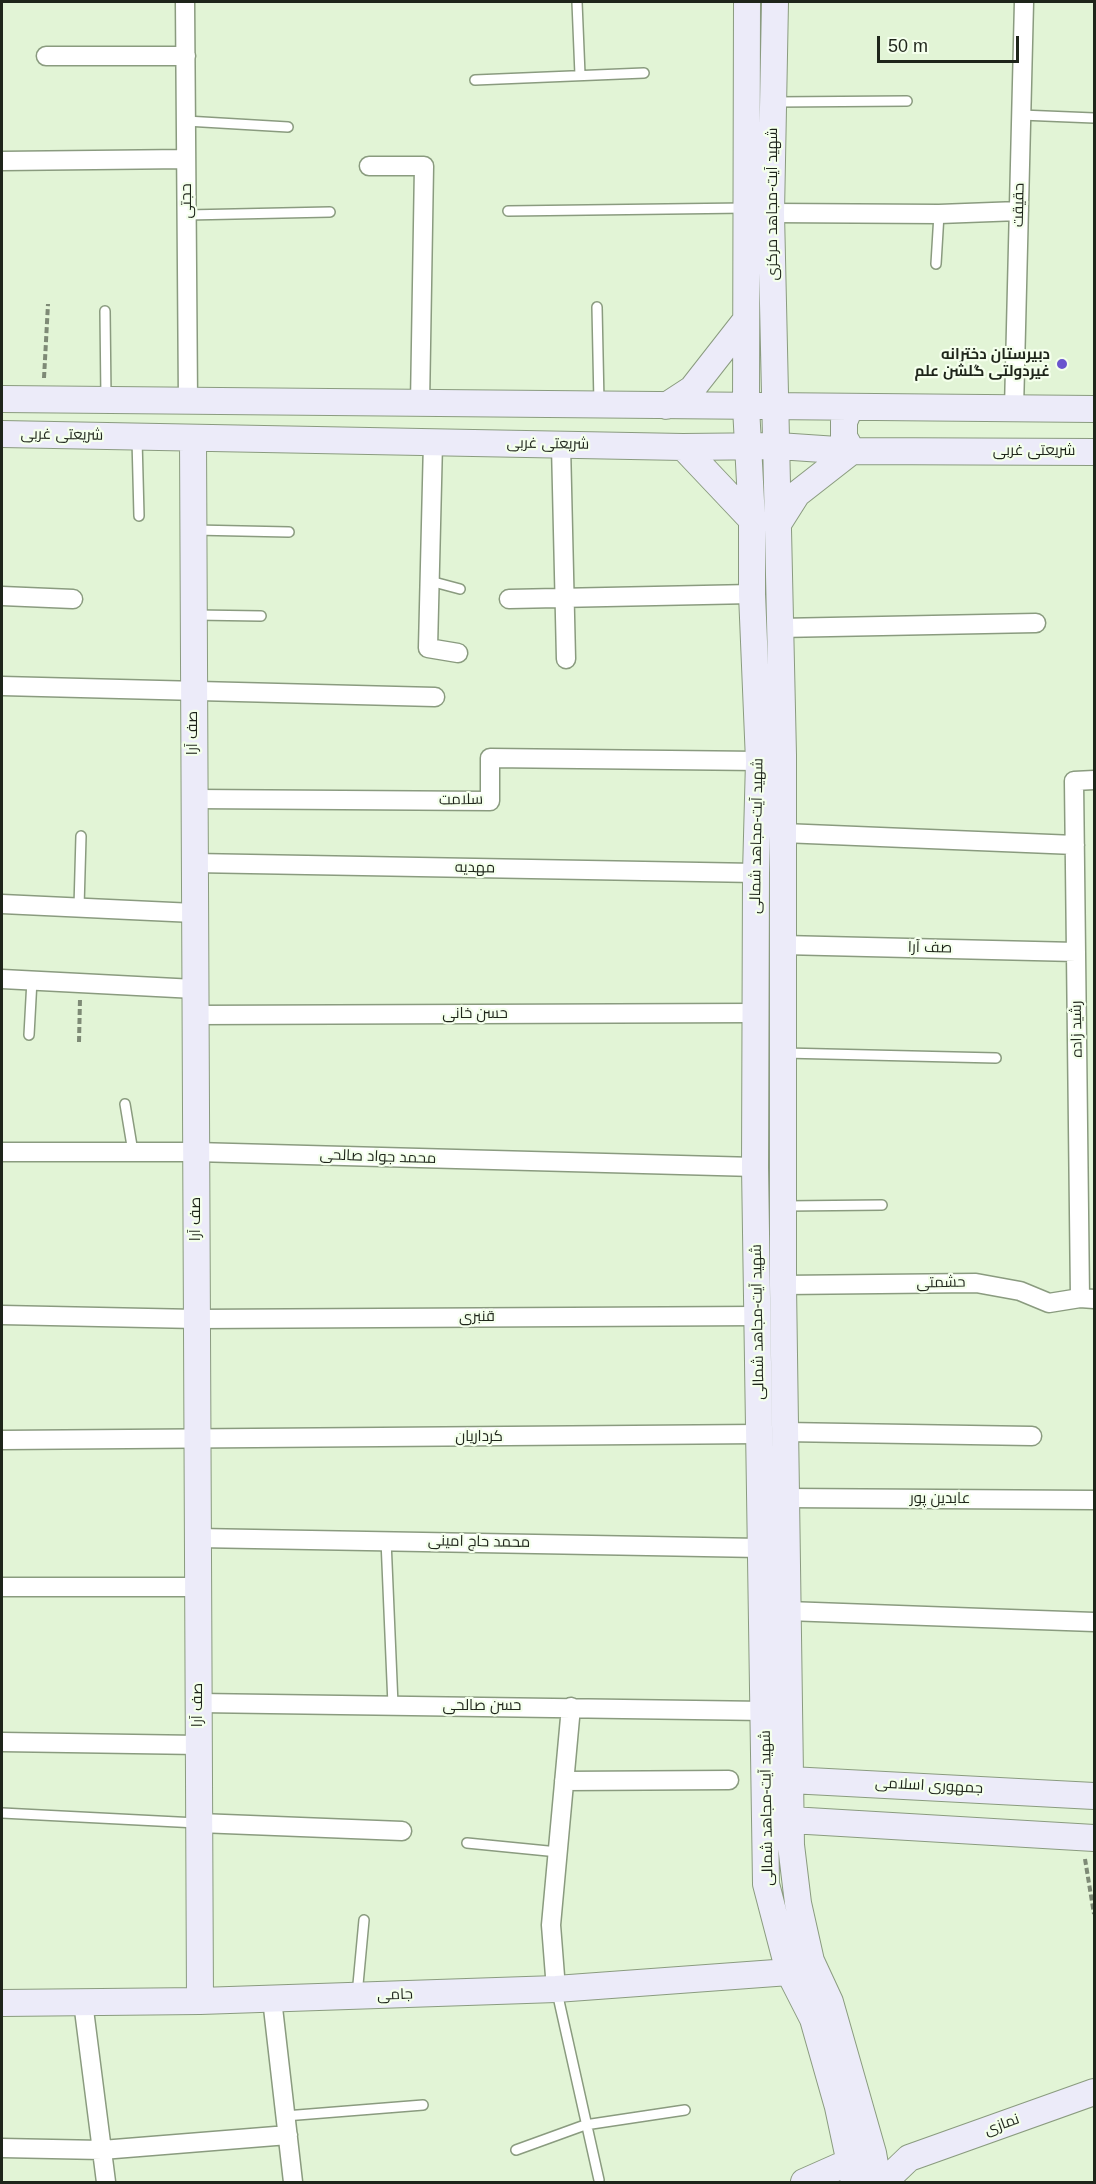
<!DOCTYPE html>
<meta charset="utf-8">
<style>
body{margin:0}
#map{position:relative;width:1096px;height:2184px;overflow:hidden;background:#e2f4d6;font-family:Arial,sans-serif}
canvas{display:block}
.frame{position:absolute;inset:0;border:3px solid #1e251a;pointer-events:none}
.scale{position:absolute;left:877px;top:36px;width:142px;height:27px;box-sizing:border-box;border:3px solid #1e251a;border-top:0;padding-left:8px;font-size:18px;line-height:21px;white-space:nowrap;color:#1e251a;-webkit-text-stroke:4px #f4ffec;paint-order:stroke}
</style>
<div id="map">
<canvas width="1096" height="2184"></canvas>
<div class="frame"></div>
<div class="scale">50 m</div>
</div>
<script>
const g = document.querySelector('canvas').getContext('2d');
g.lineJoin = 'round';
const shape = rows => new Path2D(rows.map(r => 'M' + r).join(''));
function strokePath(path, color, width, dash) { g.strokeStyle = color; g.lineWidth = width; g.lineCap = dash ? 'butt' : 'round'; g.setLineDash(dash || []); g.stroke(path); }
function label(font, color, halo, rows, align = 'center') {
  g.font = font + ' Arial,Cairo,sans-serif'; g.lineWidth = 4.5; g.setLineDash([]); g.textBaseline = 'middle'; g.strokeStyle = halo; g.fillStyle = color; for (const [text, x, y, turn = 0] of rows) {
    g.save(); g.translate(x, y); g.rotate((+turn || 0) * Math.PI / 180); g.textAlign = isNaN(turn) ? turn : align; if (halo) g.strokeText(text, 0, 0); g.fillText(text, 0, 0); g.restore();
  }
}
const lane = shape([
 [577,2,580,75],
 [475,80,644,73],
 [776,102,907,101],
 [1021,115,1094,118],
 [186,121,288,127],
 [508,211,746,208],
 [187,215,330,212],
 [936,264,939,214],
 [597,307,599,403],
 [105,311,106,398],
 [137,439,139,516],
 [194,530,289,532],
 [430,581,460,589],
 [196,615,261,616],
 [79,907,81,836],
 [29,1035,32,980],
 [784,1053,996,1058],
 [125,1104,133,1152],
 [786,1206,882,1205],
 [386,1540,393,1705],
 [2,1813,197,1823],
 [467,1843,558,1852],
 [557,1992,599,2180],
 [357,1995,364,1920],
 [285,2116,423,2105],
 [516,2150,585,2125,685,2110]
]);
const street = shape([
 [185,2,188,401],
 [46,56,186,56],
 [2,161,186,159],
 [369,166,424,166,420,404],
 [771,213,939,214,1019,211],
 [1014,409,1024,2],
 [433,442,428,648,458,653],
 [561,445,566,659],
 [2,596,73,599],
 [509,599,752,594],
 [779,628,1036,623],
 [2,686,435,697],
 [194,799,490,801,490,758,759,761],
 [783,833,1075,845],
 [194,863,756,873],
 [2,904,194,913],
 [783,945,1076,952],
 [2,979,195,989],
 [195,1015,755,1013],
 [2,1152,195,1152,755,1167],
 [783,1285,976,1283,1020,1291,1049,1303,1080,1298,1094,1299],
 [1080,1298,1074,781,1094,780],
 [2,1315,196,1319,758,1316],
 [784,1432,1032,1436],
 [2,1440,760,1434],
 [785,1498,1094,1500],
 [198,1538,760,1548],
 [2,1587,198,1587],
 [787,1611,1094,1622],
 [199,1703,765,1711],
 [2,1742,199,1745],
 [564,1781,729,1780],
 [199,1823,402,1831],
 [556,1989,551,1925,571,1707],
 [272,1999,293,2182],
 [83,2002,106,2182],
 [2,2148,102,2150,288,2135]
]);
const secondary = shape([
 [747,2,746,407,752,520,752,594,759,761,756,873,755,1167,766,1884,789,1972,813,2019,838,2107,854,2182],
 [775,2,771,213,783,755,783,1285,791,1845,798,1903,811,1961,830,2002,873,2153,878,2182],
 [2,399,1094,409],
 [666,406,692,389,746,320],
 [2,434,683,447,778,446,852,451,1094,452],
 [193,438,200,2001],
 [683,447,752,520],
 [778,524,797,494,852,451,844,437,844,422,850,408],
 [771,1779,1094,1796],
 [774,1819,1094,1838],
 [2,2003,200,2001,556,1989,789,1972],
 [804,2182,865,2155],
 [884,2182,909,2158,1094,2092]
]);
strokePath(lane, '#8a9b7f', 12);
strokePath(street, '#8a9b7f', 21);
strokePath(secondary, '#8a9b7f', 28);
strokePath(shape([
 [44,378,48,304],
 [79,1042,80,999],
 [1085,1859,1094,1914]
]), '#7e8a76', 4, [6, 3]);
strokePath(lane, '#fff', 9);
strokePath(street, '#fff', 18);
strokePath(secondary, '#ecebf9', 26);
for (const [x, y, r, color] of [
 [1062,364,6,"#6a54ce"]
]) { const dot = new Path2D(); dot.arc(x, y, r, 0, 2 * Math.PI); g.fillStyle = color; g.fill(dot); strokePath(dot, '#f4ffec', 2); }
label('15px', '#1e251a', '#f4ffec', [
 ["حجتی",187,201,-90],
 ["شهید آیت-مجاهد مرکزی",773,204,-90],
 ["حقیقت",1019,205,-89],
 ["شریعتی غربی",62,435,1],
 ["شریعتی غربی",548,444,1],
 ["شریعتی غربی",1034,451],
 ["صف آرا",193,733,-90],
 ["سلامت",461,800,-1],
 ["شهید آیت-مجاهد شمالی",757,836,-89],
 ["مهدیه",475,868,1],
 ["صف آرا",930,948,1],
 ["حسن خانی",475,1014],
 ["رشید زاده",1077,1029,-91],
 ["محمد جواد صالحی",378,1157,2],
 ["صف آرا",196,1219,-90],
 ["حشمتی",941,1283,-1],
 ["قنبری",477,1317],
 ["شهید آیت-مجاهد شمالی",758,1322,-91],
 ["کرداریان",479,1437],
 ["عابدین پور",940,1499],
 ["محمد حاج امینی",479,1542,1],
 ["صف آرا",198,1705,-90],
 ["حسن صالحی",482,1706],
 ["جمهوری اسلامی",929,1786,3],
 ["شهید آیت-مجاهد شمالی",767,1808,-91],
 ["جامی",395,1995,-2],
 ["نمازی",1002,2125,-20]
]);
label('bold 15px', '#1e251a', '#f4ffec', [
 ["دبیرستان دخترانه",1050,355],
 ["غیردولتی گلشن علم",1050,372]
], 'right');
</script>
